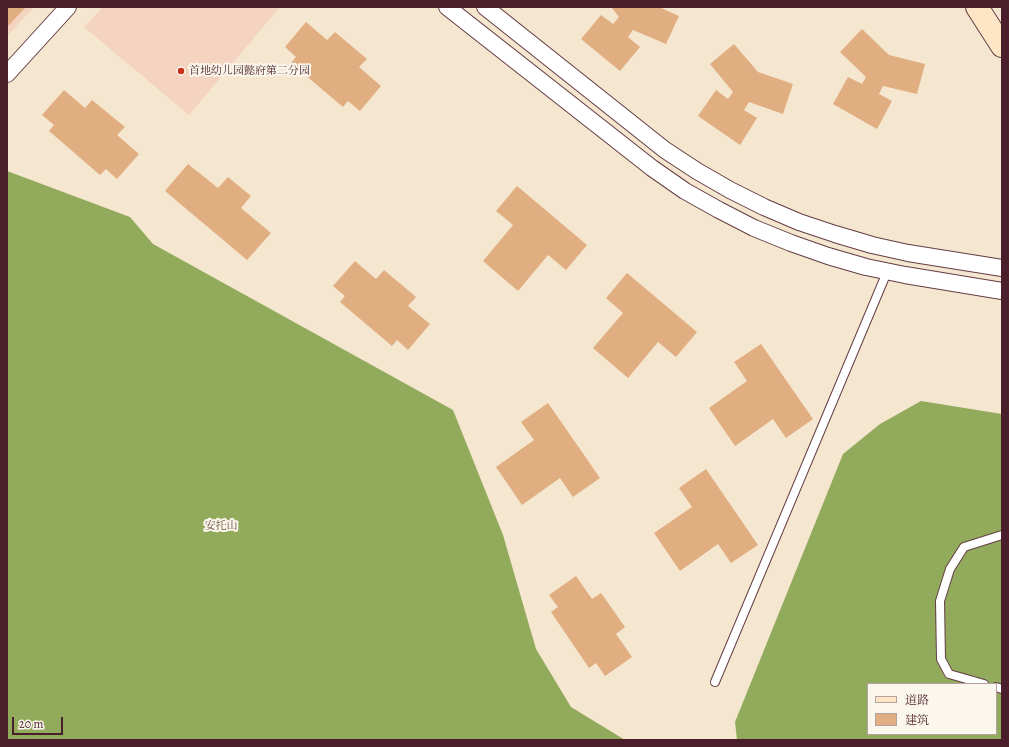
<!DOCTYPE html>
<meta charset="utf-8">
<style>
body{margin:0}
#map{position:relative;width:1009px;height:747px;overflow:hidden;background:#f5e6cf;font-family:Alegreya,"Noto Serif SC",serif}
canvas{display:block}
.frame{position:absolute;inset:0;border:8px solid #4a1f2b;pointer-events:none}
.legend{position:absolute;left:867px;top:683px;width:130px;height:52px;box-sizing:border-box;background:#fbf7ec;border:1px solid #b4a19f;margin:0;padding:5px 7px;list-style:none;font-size:12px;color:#4a1f2b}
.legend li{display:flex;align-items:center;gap:8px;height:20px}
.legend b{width:20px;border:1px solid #b4a19f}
.scale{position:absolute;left:12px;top:717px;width:51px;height:18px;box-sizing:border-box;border:2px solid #4a1f2b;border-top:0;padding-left:5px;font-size:12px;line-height:14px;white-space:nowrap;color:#4a1f2b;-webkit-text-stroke:3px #fbf7ec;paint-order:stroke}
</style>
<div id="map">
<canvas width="1009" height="747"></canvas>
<div class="frame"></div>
<ul class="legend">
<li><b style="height:5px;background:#fde5c5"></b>道路</li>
<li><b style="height:11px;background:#e1ae81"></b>建筑</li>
</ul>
<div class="scale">20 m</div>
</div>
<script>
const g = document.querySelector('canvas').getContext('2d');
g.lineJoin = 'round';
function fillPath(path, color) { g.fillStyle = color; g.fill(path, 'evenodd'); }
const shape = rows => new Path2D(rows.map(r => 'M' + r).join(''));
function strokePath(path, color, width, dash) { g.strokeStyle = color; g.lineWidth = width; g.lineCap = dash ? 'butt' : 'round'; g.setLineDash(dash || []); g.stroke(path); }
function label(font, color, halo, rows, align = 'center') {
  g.font = font + ' Alegreya,"Noto Serif SC",serif'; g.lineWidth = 4; g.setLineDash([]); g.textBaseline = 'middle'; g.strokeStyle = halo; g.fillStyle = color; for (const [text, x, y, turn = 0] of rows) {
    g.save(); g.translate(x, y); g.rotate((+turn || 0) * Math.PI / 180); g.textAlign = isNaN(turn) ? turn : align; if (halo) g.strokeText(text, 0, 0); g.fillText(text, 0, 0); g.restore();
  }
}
fillPath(shape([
 [7,7,34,7,7,36],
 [103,7,280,7,189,115,84,27]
]), '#f4d3c0');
fillPath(shape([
 [7,171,130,217,153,244,453,410,503,535,536,649,571,707,625,740,7,740],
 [921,401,1002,414,1002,740,737,740,735,722,843,454,880,424],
 [868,684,996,684,996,734,868,734]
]), '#92aa5c');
fillPath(shape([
 [7,7,26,7,7,27],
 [611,7,659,7,679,16,666,44,633,30,628,37,640,47,620,71,581,39,601,15,613,24,619,17],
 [306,22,327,40,335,32,367,59,359,67,381,86,360,111,348,101,343,107,291,63,296,57,285,47],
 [862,29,889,55,925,64,917,94,883,86,879,94,892,101,877,129,833,104,848,77,862,84,866,77,840,52],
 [734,44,758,72,793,84,783,114,749,102,744,110,757,118,740,145,698,116,716,90,728,99,733,92,710,64],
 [64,90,85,108,92,100,125,127,117,135,139,154,117,179,106,169,100,175,49,131,54,125,42,115],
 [188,164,218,188,228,177,251,196,241,208,271,233,247,260,165,191],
 [517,186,587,245,566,270,548,255,518,291,483,261,513,225,496,211],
 [355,261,376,279,384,270,416,297,408,306,430,324,408,350,397,340,392,346,340,302,345,296,333,286],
 [627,273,697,332,676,357,658,342,628,378,593,348,623,313,606,298],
 [761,344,813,419,786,438,773,419,735,446,709,408,747,381,734,362],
 [548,403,600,478,573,497,560,478,522,505,496,467,534,440,521,422],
 [706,469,758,545,731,563,718,544,680,571,654,533,692,507,679,488],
 [576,576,592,599,601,593,625,627,616,634,632,657,605,676,596,663,589,668,551,612,558,607,549,595]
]), '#e1ae81');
const lane = shape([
 [715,682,887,272],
 [984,684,949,674,941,659,940,601,950,569,964,547,1002,535],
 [996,687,1002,689]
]);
const street = shape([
 [447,7,652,168,685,191,719,210,754,228,791,243,828,256,866,267,905,275,1002,291],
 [485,7,665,150,697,171,730,190,764,207,799,222,835,234,872,245,908,253,1002,268],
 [7,74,68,7]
]);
const secondary = shape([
 [977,7,1002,46]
]);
strokePath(lane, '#643d44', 10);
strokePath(street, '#643d44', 18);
strokePath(secondary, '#643d44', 24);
strokePath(lane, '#fff', 8);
strokePath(street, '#fff', 16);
strokePath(secondary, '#fde5c5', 22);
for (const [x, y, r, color] of [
 [181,71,4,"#c8321e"]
]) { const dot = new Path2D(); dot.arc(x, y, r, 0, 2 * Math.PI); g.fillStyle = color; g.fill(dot); strokePath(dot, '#fbf7ec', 1.5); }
label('11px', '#4a1f2b', '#fbf7ec', [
 ["首地幼儿园懿府第二分园",189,71]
], 'left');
label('11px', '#6b513d', '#fbf7ec', [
 ["安托山",221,526]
]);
</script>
